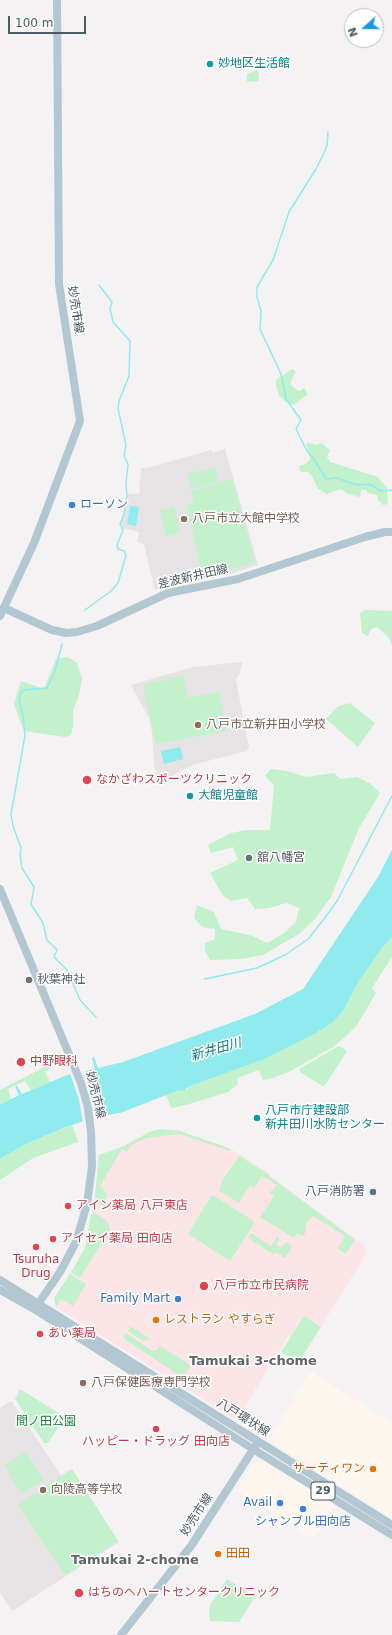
<!DOCTYPE html>
<meta charset="utf-8">
<style>
body{margin:0}
#map{position:relative;width:392px;height:1635px;overflow:hidden;background:#f5f2f3;font-family:"DejaVu Sans",sans-serif}
canvas{display:block}
.north{position:absolute;left:344px;top:8px;width:40px;height:40px;box-sizing:border-box;background:#fff;border:1px solid #b7bdbf;border-radius:50%;rotate:249deg;font-size:11px;font-weight:700;line-height:16px;text-align:center;color:#4a5a60}
.north::after{content:'';display:block;margin:auto;width:14px;height:18px;background:#1a97e7;clip-path:polygon(50% 0,100% 100%,50% 72%,0 100%)}
.scale{position:absolute;left:8px;top:16px;width:78px;height:18px;box-sizing:border-box;border:2px solid #4a5a60;border-top:0;padding-left:5px;font-size:12px;line-height:14px;white-space:nowrap;color:#4a5a60;-webkit-text-stroke:3px #fff;paint-order:stroke}
</style>
<div id="map">
<canvas width="392" height="1635"></canvas>
<div class="north">N</div>
<div class="scale">100 m</div>
</div>
<script>
const g = document.querySelector('canvas').getContext('2d');
g.lineJoin = 'round';
function fillPath(path, color) { g.fillStyle = color; g.fill(path, 'evenodd'); }
const shape = rows => new Path2D(rows.map(r => 'M' + r).join(''));
function strokePath(path, color, width, dash) { g.strokeStyle = color; g.lineWidth = width; g.lineCap = dash ? 'butt' : 'round'; g.setLineDash(dash || []); g.stroke(path); }
function label(font, color, halo, rows, align = 'center') {
  g.font = font + ' "DejaVu Sans","Noto Sans JP",sans-serif'; g.lineWidth = 3; g.setLineDash([]); g.textBaseline = 'middle'; g.strokeStyle = halo; g.fillStyle = color; for (const [text, x, y, turn = 0] of rows) {
    g.save(); g.translate(x, y); g.rotate((+turn || 0) * Math.PI / 180); g.textAlign = isNaN(turn) ? turn : align; if (halo) g.strokeText(text, 0, 0); g.fillText(text, 0, 0); g.restore();
  }
}
fillPath(shape([
 [313,1373,392,1423,392,1518,273,1443,271,1436,309,1374],
 [262,1461,333,1504,334,1507,315,1537,312,1538,236,1490,253,1463]
]), '#fdf6ee');
fillPath(shape([
 [225,449,258,565,230,574,155,590,144,545,137,542,139,532,123,528,121,524,128,494,139,494,141,468,147,468,211,450,213,453],
 [242,662,240,673,236,680,249,747,247,751,196,764,182,770,160,784,158,782,154,765,152,732,149,718,131,685,193,667],
 [9,1402,12,1402,61,1475,72,1469,119,1542,12,1611,0,1593,0,1408]
]), '#e6e3e5');
fillPath(shape([
 [161,1129,180,1131,229,1148,269,1173,270,1176,364,1245,366,1254,321,1327,303,1316,290,1338,288,1337,236,1420,56,1307,54,1298,80,1259,85,1248,95,1196,99,1155,124,1146,149,1132]
]), '#fce5e7');
fillPath(shape([
 [258,70,259,81,247,82,247,74],
 [292,369,296,371,290,383,293,387,299,391,304,388,308,394,294,405,286,402,280,397,276,387,276,380],
 [310,443,315,445,322,443,330,450,327,457,330,462,378,477,387,488,388,504,383,505,378,500,377,495,368,493,366,490,361,490,360,497,348,494,341,489,327,494,318,489,312,476,308,472,301,472,299,466,306,464,310,459,306,444],
 [215,467,218,482,191,489,187,474],
 [232,479,255,563,202,575,187,505,194,503,191,491],
 [174,507,180,533,166,536,160,510],
 [366,610,392,611,392,645,389,638,377,627,371,629,368,636,362,633,360,613],
 [68,657,77,663,82,678,79,695,73,711,73,726,71,735,65,737,24,731,14,704,21,681,44,689,56,659],
 [183,675,188,698,219,692,226,731,156,744,143,685],
 [350,703,375,723,358,747,326,719,338,706],
 [271,769,287,771,306,777,334,773,341,779,357,777,371,784,380,793,359,828,331,897,315,919,299,934,263,955,241,959,210,960,205,951,205,943,215,939,215,929,202,927,194,918,197,905,214,912,221,929,253,936,267,943,283,934,296,922,299,908,286,903,269,908,255,909,247,898,231,901,223,896,210,873,238,860,233,847,211,853,208,845,231,833,247,830,270,830,274,785,265,776],
 [392,937,392,957,372,988,376,993,357,1025,345,1037,333,1047,291,1071,270,1079,263,1080,259,1070,237,1078,238,1084,228,1092,186,1105,171,1108,166,1095,179,1090,186,1090,190,1086,262,1060,316,1033,332,1022,343,1011,359,981,382,948],
 [339,1046,347,1051,326,1084,323,1086,300,1072,299,1069],
 [48,1065,50,1069,45,1071,50,1082,31,1090,25,1081,8,1089,11,1100,0,1105,0,1090],
 [72,1125,78,1142,33,1158,0,1180,0,1159,26,1144],
 [161,1129,180,1131,231,1149,230,1151,180,1134,147,1138,131,1145,127,1152,122,1149,100,1186,104,1189,103,1191,107,1194,104,1208,98,1203,95,1196,99,1155,124,1146,149,1132],
 [239,1156,268,1174,269,1176,355,1240,346,1254,337,1248,343,1241,342,1240,345,1236,313,1216,306,1223,305,1228,307,1230,303,1236,297,1233,294,1238,260,1217,274,1196,269,1193,277,1185,262,1176,254,1188,250,1185,239,1203,219,1191,222,1181],
 [213,1195,255,1222,230,1261,188,1234,211,1196],
 [95,1213,108,1222,110,1230,80,1278,71,1272,85,1248,91,1214],
 [251,1233,271,1246,278,1236,279,1240,276,1245,281,1247,287,1242,292,1247,285,1258,276,1252,274,1255,248,1238],
 [70,1274,86,1284,73,1306,61,1299,56,1307,54,1298],
 [304,1316,321,1327,298,1363,281,1352],
 [130,1326,150,1339,143,1341,128,1331],
 [126,1333,152,1351,156,1351,160,1346,189,1364,190,1367,182,1377,123,1338],
 [20,1389,65,1417,48,1443,44,1443,15,1399],
 [25,1452,44,1480,22,1494,9,1474,10,1472,5,1465],
 [72,1469,118,1541,65,1575,18,1505],
 [227,1579,255,1597,239,1622,210,1621,209,1611,211,1604]
]), '#c2f1cc');
fillPath(shape([
 [130,506,139,507,136,526,127,524],
 [180,747,183,759,164,764,161,751],
 [392,850,392,937,382,948,359,981,343,1011,333,1022,316,1033,262,1060,190,1086,183,1091,179,1090,120,1113,100,1116,66,1127,26,1144,0,1159,0,1105,19,1095,15,1087,17,1086,22,1094,67,1075,95,1069,92,1058,94,1057,98,1068,123,1062,255,1014,303,989,378,877]
]), '#8febee');
fillPath(shape([
 [84,1069,97,1119,83,1123,79,1100,70,1073]
]), '#f5f2f3');
strokePath(shape([
 [328,132,327,146,323,155,316,169,289,212,273,260,257,287,257,297,261,311,260,329,281,374,286,399,301,420,296,429,307,451,313,458,326,479,337,478,357,485,369,484,381,491,392,490],
 [85,610,111,591,118,583,126,555,124,551,118,549,117,545,123,530,120,524,124,514,127,495,126,484,128,464,124,456,126,445,118,408,119,401,129,376,130,341,113,322,110,309,112,302,99,285],
 [62,644,55,671,47,688,23,690,20,695,19,700,23,716,25,736,11,814,13,826,21,848,20,854,22,868,34,887,31,904,43,923,47,940,57,950,54,957,67,970,80,1000,96,1017],
 [205,979,257,968,285,955,308,939,324,919,337,901,392,796]
]), '#8febee', 1.5);
strokePath(shape([
 [4,608,52,630,66,633,77,632,97,626,168,593,238,579,365,537,385,532,392,532],
 [0,616,34,543,80,421,59,284,57,0],
 [0,889,81,1083,88,1108,91,1132,92,1166,87,1204,76,1242,60,1272,36,1307],
 [0,1280,392,1525],
 [0,1290,34,1309,253,1449,392,1535],
 [121,1635,191,1546,256,1445]
]), '#b2c7d1', 8);
for (const [x, y, r, color] of [
 [210,64,4,"#0f9aa8"],
 [72,505,4,"#3f7fe0"],
 [184,519,4,"#8d6e63"],
 [198,725,4,"#8d6e63"],
 [87,780,5,"#e0444e"],
 [190,796,4,"#0f9aa8"],
 [249,858,4,"#6b7280"],
 [29,980,4,"#6b7280"],
 [21,1062,5,"#e0444e"],
 [257,1118,4,"#0f9aa8"],
 [373,1192,4,"#5c6f8a"],
 [68,1206,4,"#e0444e"],
 [53,1239,4,"#e0444e"],
 [36,1247,4,"#e0444e"],
 [204,1286,5,"#e0444e"],
 [178,1299,4,"#3f7fe0"],
 [156,1320,4,"#e8710a"],
 [40,1334,4,"#e0444e"],
 [83,1383,4,"#8d6e63"],
 [156,1429,4,"#e0444e"],
 [373,1469,4,"#e8710a"],
 [43,1490,4,"#8d6e63"],
 [280,1503,4,"#3f7fe0"],
 [303,1509,4,"#3f7fe0"],
 [218,1554,4,"#e8710a"],
 [79,1593,5,"#e0444e"]
]) { const dot = new Path2D(); dot.arc(x, y, r, 0, 2 * Math.PI); g.fillStyle = color; g.fill(dot); strokePath(dot, '#fff', 1.5); }
for (const [x, y, w] of [
 [323,1491,24]
]) { const box = new Path2D(); box.roundRect(x - w / 2, y - 9, w, 18, 3); g.fillStyle = '#fff'; g.fill(box); strokePath(box, '#4a5a60', 1); }
label('bold 11px', '#4a5a60', null, [
 ["29",323,1491]
]);
label('12px', '#0d838f', '#fff', [
 ["妙地区生活館",218,64],
 ["大館児童館",198,796],
 ["八戸市庁建設部",265,1111],
 ["新井田川水防センター",265,1125]
], 'left');
label('12px', '#4a5a60', '#fff', [
 ["妙売市線",75,310,81],
 ["差波新井田線",193,577,-13],
 ["妙売市線",95,1095,76],
 ["八戸環状線",243,1418,32],
 ["妙売市線",197,1515,-57]
]);
label('12px', '#366cbe', '#fff', [
 ["ローソン",80,505,"left"],
 ["Family Mart",170,1299],
 ["Avail",272,1503],
 ["シャンブル田向店",303,1522,"center"]
], 'right');
label('12px', '#785e54', '#fff', [
 ["八戸市立大館中学校",192,519],
 ["八戸市立新井田小学校",206,725],
 ["八戸保健医療専門学校",91,1383],
 ["向陵高等学校",51,1490]
], 'left');
label('12px', '#be3a42', '#fff', [
 ["なかざわスポーツクリニック",96,780],
 ["中野眼科",30,1062],
 ["アイン薬局 八戸東店",76,1206],
 ["アイセイ薬局 田向店",61,1239],
 ["Tsuruha",36,1260,"center"],
 ["Drug",36,1274,"center"],
 ["八戸市立市民病院",213,1286],
 ["あい薬局",48,1334],
 ["ハッピー・ドラッグ 田向店",156,1442,"center"],
 ["はちのへハートセンタークリニック",88,1593]
], 'left');
label('12px', '#5b616d', '#fff', [
 ["舘八幡宮",257,858],
 ["秋葉神社",37,980]
], 'left');
label('12px', '#4e5e75', '#fff', [
 ["八戸消防署",365,1192]
], 'right');
label('12px', '#c56008', '#fff', [
 ["レストラン やすらぎ",164,1320],
 ["サーティワン",365,1469,"right"],
 ["田田",226,1554]
], 'left');
label('12px', '#17853b', '#fff', [
 ["間ノ田公園",46,1422]
]);
label('italic 13px', '#0d7e82', '#fff', [
 ["新井田川",216,1050,-16]
]);
label('bold 13px', '#5f6467', '#fff', [
 ["Tamukai 3-chome",253,1362],
 ["Tamukai 2-chome",135,1561]
]);
</script>
